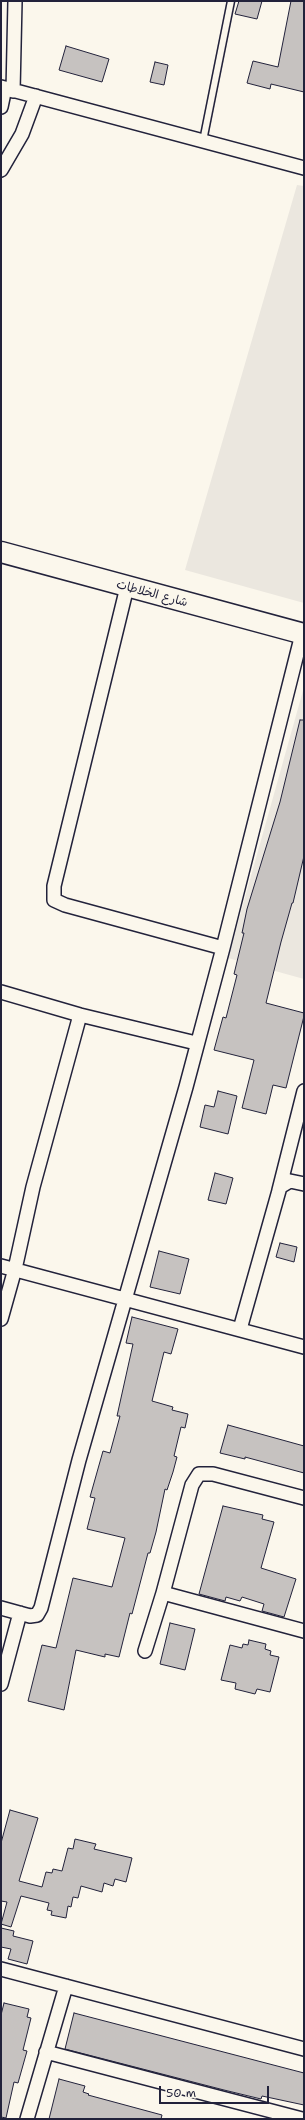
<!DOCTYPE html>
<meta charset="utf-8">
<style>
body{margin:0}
#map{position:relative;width:305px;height:2120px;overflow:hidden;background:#fbf7ec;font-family:"Shantell Sans",sans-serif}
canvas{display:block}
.frame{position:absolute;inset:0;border:2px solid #22223b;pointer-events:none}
.scale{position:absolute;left:159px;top:2086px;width:110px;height:18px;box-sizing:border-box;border:2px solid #22223b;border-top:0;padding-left:5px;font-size:12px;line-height:14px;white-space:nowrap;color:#22223b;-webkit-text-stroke:3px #fbf7ec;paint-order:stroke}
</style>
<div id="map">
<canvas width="305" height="2120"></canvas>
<div class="frame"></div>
<div class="scale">50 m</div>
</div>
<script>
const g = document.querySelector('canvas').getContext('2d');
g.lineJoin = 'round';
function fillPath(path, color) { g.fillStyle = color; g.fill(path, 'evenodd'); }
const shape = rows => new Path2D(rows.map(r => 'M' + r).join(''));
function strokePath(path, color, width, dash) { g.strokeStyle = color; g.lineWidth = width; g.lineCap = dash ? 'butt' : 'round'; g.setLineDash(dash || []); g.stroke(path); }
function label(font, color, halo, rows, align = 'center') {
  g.font = font + ' "Shantell Sans","Playpen Sans Arabic",sans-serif'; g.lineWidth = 3; g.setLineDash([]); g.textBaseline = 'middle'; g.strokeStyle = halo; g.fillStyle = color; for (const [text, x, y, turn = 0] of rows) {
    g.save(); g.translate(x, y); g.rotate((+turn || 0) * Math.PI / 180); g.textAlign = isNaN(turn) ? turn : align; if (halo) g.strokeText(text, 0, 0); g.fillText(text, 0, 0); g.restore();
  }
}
fillPath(shape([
 [297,185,304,186,304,603,185,570],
 [304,687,304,979,228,958]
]), '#ebe7df');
const building = shape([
 [239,1,262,1,257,19,235,14,239,1],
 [291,1,304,1,304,92,271,84,270,89,247,83,253,61,278,67,291,1],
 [66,46,109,59,102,82,59,70,66,46],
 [155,62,168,65,164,85,150,82,155,62],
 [300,720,304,720,304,856,293,903,292,903,281,942,266,1003,304,1013,304,1016,286,1088,273,1085,266,1114,242,1108,254,1060,214,1050,223,1017,226,1018,237,975,234,974,244,933,242,933,247,909,280,802,300,720],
 [218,1091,237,1096,228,1134,200,1127,205,1105,214,1107,218,1091],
 [215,1173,233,1178,226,1204,208,1200,215,1173],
 [280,1243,297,1247,294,1262,276,1257,280,1243],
 [159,1251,189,1259,180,1294,150,1287,159,1251],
 [132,1317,178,1329,171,1354,164,1352,152,1401,173,1407,172,1410,188,1414,185,1428,181,1427,174,1456,177,1457,173,1472,167,1490,165,1489,156,1532,150,1553,148,1553,132,1614,130,1613,119,1657,105,1654,105,1657,76,1650,64,1710,28,1701,42,1645,56,1648,73,1578,112,1587,125,1538,87,1529,95,1498,90,1497,103,1451,110,1453,120,1416,117,1416,133,1344,126,1343,132,1317],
 [228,1425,304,1446,304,1473,245,1457,245,1459,220,1453,228,1425],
 [223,1506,263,1515,262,1519,274,1522,261,1568,296,1579,284,1617,262,1611,264,1604,242,1597,240,1601,226,1597,225,1601,199,1594,223,1506],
 [170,1623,195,1629,185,1670,160,1664,170,1623],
 [249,1640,266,1644,265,1649,271,1651,270,1655,279,1657,270,1692,257,1689,255,1694,235,1689,236,1683,221,1680,230,1645,242,1648,243,1644,248,1645,249,1640],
 [10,1810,38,1818,19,1881,42,1887,46,1872,52,1873,53,1869,62,1871,68,1848,73,1849,75,1839,96,1844,94,1849,132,1858,126,1882,115,1879,113,1886,104,1883,102,1892,81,1886,78,1898,73,1897,71,1907,68,1906,66,1918,51,1915,52,1911,47,1910,49,1903,21,1896,11,1927,1,1924,7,1902,1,1901,1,1843,10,1810],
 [1,1928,14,1931,13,1936,33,1941,27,1964,8,1959,11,1949,1,1947,1,1928],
 [4,2003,29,2009,27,2017,31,2018,23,2050,27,2051,18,2083,14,2082,6,2118,1,2117,1,2015,4,2003],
 [74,2013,304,2073,304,2105,262,2096,261,2099,224,2090,65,2049,74,2013],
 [59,2079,85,2086,83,2092,89,2094,88,2095,162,2115,161,2119,49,2119,59,2079]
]);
fillPath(building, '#c6c2c0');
strokePath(building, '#22223b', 1);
const lane = shape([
 [203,141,231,1]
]);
const street = shape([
 [1,87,304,168],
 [13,91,15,1],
 [1,107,5,88],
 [1,170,22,134,36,96],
 [127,587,54,886,54,900,65,905,223,948],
 [1,992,80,1015,196,1043],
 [279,1190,304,1091],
 [1,1266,304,1347],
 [1,1319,15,1269,33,1187,80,1015],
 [240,1329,280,1187,290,1181,304,1184],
 [163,1593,304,1631],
 [1,1608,30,1616,37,1615,41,1608,79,1460,186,1087,223,948,302,634],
 [145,1651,163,1593,192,1485,199,1474,213,1474,304,1498],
 [1,1684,20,1613],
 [1,1969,304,2049],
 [46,2052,302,2119],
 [27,2119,66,1986]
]);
const primary = shape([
 [1,552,304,634]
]);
strokePath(lane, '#22223b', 9);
strokePath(street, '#22223b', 16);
strokePath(primary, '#22223b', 23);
strokePath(lane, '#fbf7ec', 6);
strokePath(street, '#fbf7ec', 13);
strokePath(primary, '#fbf7ec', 20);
label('12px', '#22223b', '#fbf7ec', [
 ["شارع الخلاطات",152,594,15]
]);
</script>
